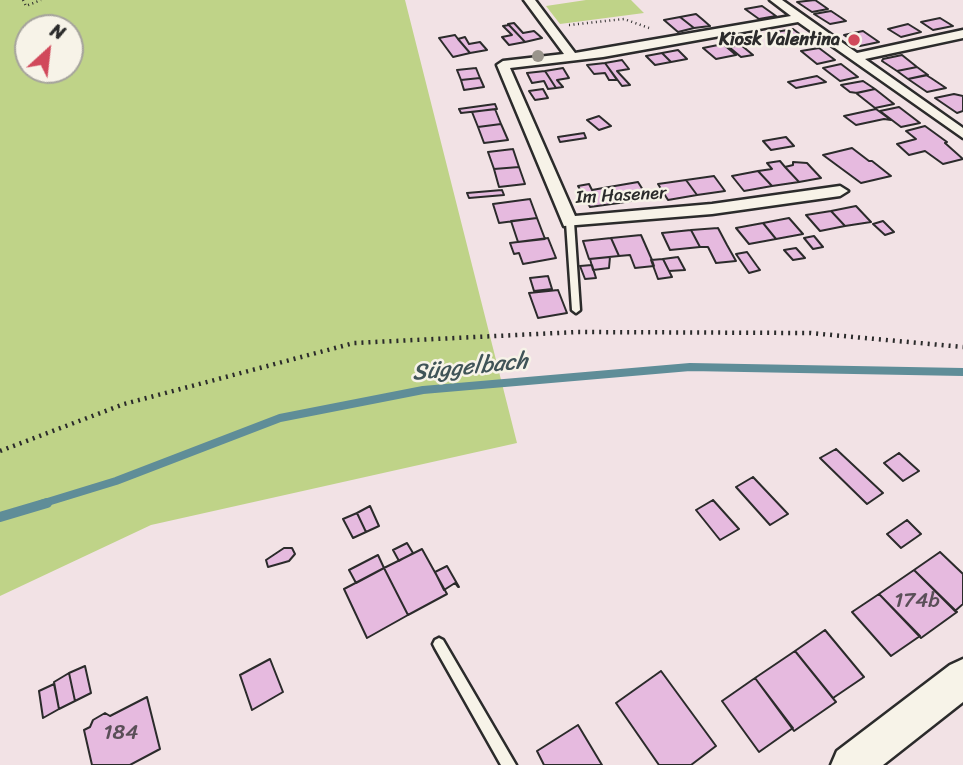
<!DOCTYPE html>
<meta charset="utf-8">
<style>
body{margin:0}
#map{position:relative;width:963px;height:765px;overflow:hidden;background:#f2e2e5;font-family:Sriracha,sans-serif}
canvas{display:block}
.north{position:absolute;left:14px;top:14px;width:70px;height:70px;box-sizing:border-box;background:#f7f3e8;border:2px solid #a5a39c;border-radius:50%;rotate:27deg;font-size:19px;font-weight:700;line-height:28px;text-align:center;color:#2b2b2b}
.north::after{content:'';display:block;margin:auto;width:24px;height:32px;background:#d1495b;clip-path:polygon(50% 0,100% 100%,50% 72%,0 100%)}
</style>
<div id="map">
<canvas width="963" height="765"></canvas>
<div class="north">N</div>
</div>
<script>
const g = document.querySelector('canvas').getContext('2d');
g.lineJoin = 'round';
function fillPath(path, color) { g.fillStyle = color; g.fill(path, 'evenodd'); }
const shape = rows => new Path2D(rows.map(r => 'M' + r).join(''));
function strokePath(path, color, width, dash) { g.strokeStyle = color; g.lineWidth = width; g.lineCap = dash ? 'butt' : 'round'; g.setLineDash(dash || []); g.stroke(path); }
function label(font, color, halo, rows, align = 'center') {
  g.font = font + ' Sriracha,sans-serif'; g.lineWidth = 5; g.setLineDash([]); g.textBaseline = 'middle'; g.strokeStyle = halo; g.fillStyle = color; for (const [text, x, y, turn = 0] of rows) {
    g.save(); g.translate(x, y); g.rotate((+turn || 0) * Math.PI / 180); g.textAlign = isNaN(turn) ? turn : align; if (halo) g.strokeText(text, 0, 0); g.fillText(text, 0, 0); g.restore();
  }
}
fillPath(shape([
 [0,0,405,0,517,443,151,525,0,596],
 [28,28,70,28,70,70,28,70],
 [586,0,631,0,644,13,560,24,546,6]
]), '#bfd388');
strokePath(shape([
 [41,504,116,481,280,418,423,390,690,367,963,372]
]), '#5f8d98', 8);
strokePath(shape([
 [0,517,47,503]
]), '#5f8d98', 10);
const building = shape([
 [815,0,828,9,812,12,797,2,815,0],
 [762,6,776,16,759,19,745,9,762,6],
 [831,11,846,21,830,24,814,14,831,11],
 [696,14,702,19,710,26,694,28,680,17,696,14],
 [680,17,694,28,678,32,664,20,680,17],
 [940,18,953,26,933,30,921,22,940,18],
 [514,23,523,33,534,31,542,38,525,42,508,24,514,23],
 [908,24,921,32,901,37,888,29,908,24],
 [509,25,525,42,509,45,502,37,512,35,503,26,509,25],
 [793,29,809,41,791,44,776,32,793,29],
 [863,31,879,42,860,46,844,35,863,31],
 [455,35,458,39,470,53,453,57,439,38,455,35],
 [465,37,469,44,480,42,487,50,470,53,458,39,465,37],
 [723,44,736,55,716,59,703,48,723,44],
 [741,45,753,55,741,57,729,47,741,45],
 [819,48,835,60,817,64,801,51,819,48],
 [678,50,687,59,671,62,662,53,678,50],
 [662,53,671,62,655,65,646,56,662,53],
 [902,55,917,67,897,71,882,61,883,59,902,55],
 [622,60,629,69,617,71,630,85,622,86,605,63,622,60],
 [605,63,617,80,609,80,605,73,594,74,587,65,605,63],
 [841,64,858,77,840,81,823,68,841,64],
 [917,67,928,75,908,79,897,71,917,67],
 [476,68,480,78,461,80,457,70,476,68],
 [563,68,569,78,557,80,563,87,556,88,545,71,563,68],
 [545,71,556,88,548,89,544,81,532,83,527,73,545,71],
 [926,75,931,78,946,88,927,92,908,79,926,75],
 [817,76,826,82,796,88,788,82,817,76],
 [480,78,484,87,464,90,461,80,480,78],
 [863,81,875,89,857,93,850,92,841,85,863,81],
 [543,89,548,98,535,100,529,91,543,89],
 [875,89,894,104,875,108,856,93,875,89],
 [954,94,963,96,963,111,957,113,935,98,954,94],
 [495,104,497,109,461,113,459,109,495,104],
 [899,107,920,123,901,127,880,111,899,107],
 [495,109,501,124,478,127,472,112,495,109],
 [876,109,891,120,884,119,856,125,844,116,876,109],
 [599,116,611,126,599,130,587,120,599,116],
 [501,124,508,140,484,143,478,127,501,124],
 [925,126,947,142,945,143,963,159,943,164,925,151,909,155,897,144,916,139,906,131,925,126],
 [584,133,586,138,560,142,558,137,584,133],
 [786,137,794,146,771,150,763,141,786,137],
 [852,148,869,161,872,161,891,176,861,183,823,155,852,148],
 [513,149,519,167,494,169,488,152,513,149],
 [780,161,785,167,799,182,772,186,758,171,772,169,767,163,780,161],
 [793,162,807,163,821,178,799,182,785,167,793,165,793,162],
 [519,167,525,184,499,187,494,169,519,167],
 [758,171,772,186,744,191,732,176,758,171],
 [714,176,725,191,697,195,686,180,714,176],
 [686,180,697,195,668,200,658,184,686,180],
 [638,182,648,198,619,203,609,187,638,182],
 [589,184,592,190,609,187,619,203,590,207,578,186,589,184],
 [502,190,504,195,469,198,467,193,502,190],
 [530,199,537,218,499,223,493,204,530,199],
 [856,206,871,222,845,226,831,211,856,206],
 [831,211,845,226,820,231,806,215,831,211],
 [537,218,545,239,518,242,511,221,537,218],
 [789,218,803,234,776,239,763,223,789,218],
 [883,221,894,232,885,235,873,224,883,221],
 [763,223,776,239,749,244,736,228,763,223],
 [718,228,727,245,736,261,716,263,708,247,700,247,691,230,718,228],
 [691,230,700,247,670,250,662,233,691,230],
 [641,235,652,260,654,266,635,268,630,255,619,256,611,238,641,235],
 [814,236,823,247,813,249,804,238,814,236],
 [548,238,556,258,523,264,519,253,514,254,510,243,548,238],
 [611,238,619,256,589,259,583,241,611,238],
 [796,248,805,258,793,260,784,250,796,248],
 [747,252,757,266,760,270,749,273,736,254,747,252],
 [610,257,609,268,593,270,590,259,610,257],
 [678,257,685,270,669,271,663,259,678,257],
 [663,259,672,277,658,279,651,260,663,259],
 [592,265,596,278,585,279,580,266,592,265],
 [548,276,552,289,534,291,530,278,548,276],
 [558,290,567,313,538,318,529,293,558,290],
 [836,449,883,493,867,504,820,458,836,449],
 [899,453,919,471,903,481,884,463,899,453],
 [753,477,788,514,770,525,736,487,753,477],
 [713,500,739,529,720,540,696,510,713,500],
 [370,506,379,526,366,532,357,513,370,506],
 [357,513,366,532,353,538,343,519,357,513],
 [907,520,921,534,901,548,887,534,907,520],
 [407,543,413,553,399,561,393,550,407,543],
 [284,548,292,548,295,554,289,561,268,567,266,560,284,548],
 [422,549,447,594,408,615,384,568,422,549],
 [940,552,963,574,963,604,955,611,914,570,940,552],
 [378,555,384,568,356,583,349,570,378,555],
 [447,566,459,587,458,587,455,583,444,590,435,572,447,566],
 [384,568,408,615,367,638,344,589,384,568],
 [914,570,957,612,921,638,879,594,914,570],
 [879,594,920,636,891,656,852,612,879,594],
 [825,630,864,677,833,698,795,651,825,630],
 [795,651,836,702,794,731,755,678,795,651],
 [270,659,283,692,252,710,240,675,270,659],
 [85,666,91,693,75,701,69,673,85,666],
 [661,671,716,746,691,765,659,765,616,703,661,671],
 [69,673,75,701,59,709,54,682,69,673],
 [755,678,793,728,759,752,722,701,755,678],
 [54,684,59,709,43,718,39,691,54,684],
 [147,697,160,749,130,765,92,765,84,730,90,727,93,720,105,713,110,716,147,697],
 [578,725,602,765,544,765,537,751,578,725]
]);
fillPath(building, '#e6badf');
strokePath(building, '#2b2b2b', 2);
const service = shape([
 [570,219,574,222,580,310,576,313,572,310,566,222,570,219],
 [439,638,443,640,516,765,501,765,435,648,433,644,435,640,439,638]
]);
const minor = shape([
 [524,0,535,0,575,53,791,16,770,0,782,0,857,53,963,30,963,38,865,59,963,128,963,138,798,22,603,57,510,68,575,216,712,204,840,186,848,191,840,196,712,214,564,226,497,65,503,61,564,54,524,0]
]);
const secondary = shape([
 [963,659,963,702,883,765,831,765,837,751,950,665,963,659]
]);
strokePath(service, '#2b2b2b', 5);
strokePath(minor, '#2b2b2b', 5);
strokePath(secondary, '#2b2b2b', 5);
strokePath(shape([
 [23,0,26,6,41,0],
 [569,25,624,19,649,28]
]), '#2b2b2b', 2.5, [1, 3.5]);
strokePath(shape([
 [0,451,124,404,354,343,577,332,810,333,963,347]
]), '#2b2b2b', 4.5, [2, 5]);
fillPath(service, '#f7f3e8');
fillPath(minor, '#f7f3e8');
fillPath(secondary, '#f7f3e8');
g.fillStyle = '#99948b';
for (const [x, y] of [
 [538,56]
]) { g.beginPath(); g.arc(x, y, 6, 0, 2 * Math.PI); g.fill(); }
for (const [x, y, r, color] of [
 [854,40,7,"#d1495b"]
]) { const dot = new Path2D(); dot.arc(x, y, r, 0, 2 * Math.PI); g.fillStyle = color; g.fill(dot); strokePath(dot, '#f7f3e8', 2.5); }
label('bold 18px', '#2b2b2b', '#f7f3e8', [
 ["Kiosk Valentina",840,40]
], 'right');
label('18px', '#2b2b2b', '#f7f3e8', [
 ["Im Hasener",621,196,-3]
]);
label('21px', '#5a4f58', null, [
 ["174b",917,602],
 ["184",121,734]
]);
label('italic 23px', '#405458', '#f7f3e8', [
 ["Süggelbach",470,368,-6]
]);
</script>
